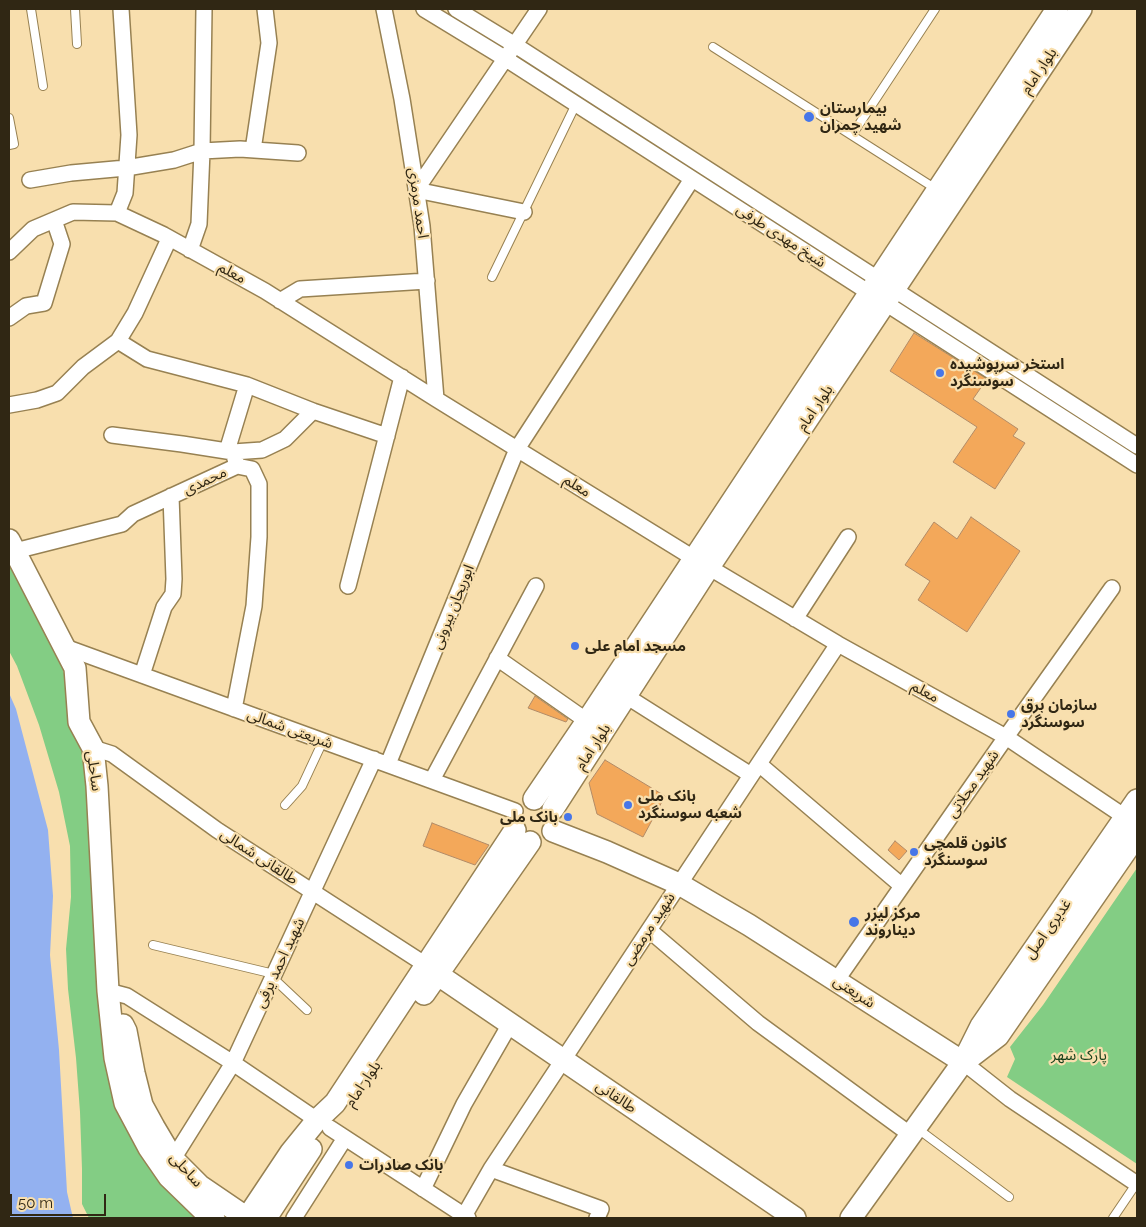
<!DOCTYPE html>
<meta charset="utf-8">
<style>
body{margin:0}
#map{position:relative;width:1146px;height:1227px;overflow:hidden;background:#f8dfae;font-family:Raleway,sans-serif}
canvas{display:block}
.frame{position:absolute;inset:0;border:10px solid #302714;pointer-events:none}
.scale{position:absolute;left:10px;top:1194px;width:96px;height:22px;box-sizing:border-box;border:2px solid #302714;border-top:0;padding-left:6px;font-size:15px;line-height:18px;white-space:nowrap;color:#302714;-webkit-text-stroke:4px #f8dfae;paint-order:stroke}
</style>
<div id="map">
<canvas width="1146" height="1227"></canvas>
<div class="frame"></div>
<div class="scale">50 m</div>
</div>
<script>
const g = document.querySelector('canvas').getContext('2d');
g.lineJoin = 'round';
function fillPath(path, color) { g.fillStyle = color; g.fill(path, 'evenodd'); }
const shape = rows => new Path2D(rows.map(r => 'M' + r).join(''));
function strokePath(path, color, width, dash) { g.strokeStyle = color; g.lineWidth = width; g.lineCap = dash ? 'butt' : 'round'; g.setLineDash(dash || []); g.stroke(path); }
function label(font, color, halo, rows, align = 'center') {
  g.font = font + ' Raleway,"Noto Sans Arabic",sans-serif'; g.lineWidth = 4.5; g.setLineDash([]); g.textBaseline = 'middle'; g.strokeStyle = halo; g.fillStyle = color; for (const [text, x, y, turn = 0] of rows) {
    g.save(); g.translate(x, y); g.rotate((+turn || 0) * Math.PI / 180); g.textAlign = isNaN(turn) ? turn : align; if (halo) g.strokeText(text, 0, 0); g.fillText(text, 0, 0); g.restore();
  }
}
fillPath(shape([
 [9,556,56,645,87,755,104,1017,206,1218,89,1218,82,1204,82,1169,80,1112,76,1058,68,989,66,949,71,897,70,846,59,792,39,725,17,666,9,651],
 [1137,868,1137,1164,1007,1077,1015,1059,1010,1047,1043,1005]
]), '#83cd84');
fillPath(shape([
 [9,693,16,709,48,830,53,896,50,955,59,1050,67,1192,73,1218,9,1218]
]), '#93b1f0');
const building = shape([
 [914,333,987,379,973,399,1018,429,1013,436,1025,443,995,489,953,462,977,427,890,371,914,333],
 [971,517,1020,551,967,632,918,600,930,581,905,565,934,522,957,539,971,517],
 [535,696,568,719,566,722,528,708,535,696],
 [605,760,665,796,643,837,597,814,589,783,605,760],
 [432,823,489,845,475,865,423,846,432,823],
 [895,841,907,851,899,860,888,850,895,841]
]);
fillPath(building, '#f3a85a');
strokePath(building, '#b28b67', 1);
const lane = shape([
 [31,9,43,86],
 [75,9,77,44],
 [713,47,936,189],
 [9,118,14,144,9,145],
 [852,135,935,9],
 [492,277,576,104],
 [285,805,302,786,323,741],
 [153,945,274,974],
 [273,978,307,1010],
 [918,1129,1009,1197],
 [1113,1218,1136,1184]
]);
const street = shape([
 [384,9,402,99,422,226,436,399],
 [424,9,506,59,1137,465],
 [456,9,515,45,1137,446],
 [253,150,269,43,265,9],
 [30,180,71,173,126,168,174,160,202,151,240,149,298,153],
 [524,212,416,190,539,9],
 [117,213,125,193,129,135,121,9],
 [169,239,135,313,118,341,147,359,247,385,313,411],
 [190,250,199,224,202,151,204,9],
 [9,252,33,229,73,212,117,213,164,235,265,291,436,399,695,559,838,644,1006,737,1137,825],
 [280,301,300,289,427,281],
 [9,318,26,306,44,303,62,244,54,220],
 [9,405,37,400,57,393,83,367,118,341],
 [112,435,182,444,233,452,236,462],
 [227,451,247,385],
 [233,452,262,450,285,439,313,411,387,436],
 [15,551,122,524,133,514,237,466,252,469,259,484,259,537,254,606,234,709],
 [348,586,402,377],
 [795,619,848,537],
 [65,647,515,811],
 [497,658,587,721],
 [142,675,164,607,173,594,174,579,171,496],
 [626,696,751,775],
 [93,748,112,754,217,830,426,965],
 [388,764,517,449,692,179],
 [759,764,902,886],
 [432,780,536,586],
 [649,930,758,1023,911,1135],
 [836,981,1006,737,1112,588],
 [108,991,127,996,233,1063,317,1120],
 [963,1062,1010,1099,1137,1184],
 [330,1128,468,1218],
 [173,1159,233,1063,374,759],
 [491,1169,601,1209,597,1218],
 [423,1189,464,1104,510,1024],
 [464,1216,491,1169,838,644],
 [294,1218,345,1138]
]);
const secondary = shape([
 [9,540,75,668,79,722,93,748,97,786,108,991,115,1058,125,1103,149,1148,169,1177,204,1211,214,1218],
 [534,799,587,721,1057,9],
 [553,809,709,567,1081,9],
 [553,831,607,852,679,884,749,925,963,1062],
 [437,974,795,1218],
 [424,994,530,842],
 [123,1025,126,1031,134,1073,142,1105,154,1127,173,1159,200,1186,247,1218],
 [968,1059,998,1036,1137,835],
 [247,1218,291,1152,317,1120,335,1103,515,830],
 [266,1218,311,1149],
 [851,1218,963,1062,981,1026,1137,800]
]);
strokePath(lane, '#978152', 10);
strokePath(street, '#978152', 18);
strokePath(secondary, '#978152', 24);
strokePath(lane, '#fff', 8);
strokePath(street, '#fff', 15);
strokePath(secondary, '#fff', 21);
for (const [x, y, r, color] of [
 [809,117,6,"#4776e8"],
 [940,373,5,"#4776e8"],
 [575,646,5,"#4776e8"],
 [1011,714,5,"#4776e8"],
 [628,805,5,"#4776e8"],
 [568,817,5,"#4776e8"],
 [914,852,5,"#4776e8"],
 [854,922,6,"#4776e8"],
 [349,1165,5,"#4776e8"]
]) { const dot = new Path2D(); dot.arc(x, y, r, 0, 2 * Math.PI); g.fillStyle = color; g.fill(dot); strokePath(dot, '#f8dfae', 2); }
label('15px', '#302714', '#f8dfae', [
 ["بلوار امام",1039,71,-56],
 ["احمد مرمزی",418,203,82],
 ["شیخ مهدی طرفی",781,236,33],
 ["معلم",232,273,29],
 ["بلوار امام",815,408,-56],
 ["محمدی",205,481,-25],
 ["معلم",577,486,32],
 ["ابوریحان بیرونی",453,607,-68],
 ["معلم",925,692,29],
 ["شریعتی شمالی",290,729,20],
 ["بلوار امام",593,747,-57],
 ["ساحلی",94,771,82],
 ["شهید محلاتی",973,784,-55],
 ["طالقانی شمالی",259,857,33],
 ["شهید مرمضی",649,929,-57],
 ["غدیری اصل",1048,929,-55],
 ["شهید احمد یرفی",280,963,-65],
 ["شریعتی",854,992,33],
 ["بلوار امام",363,1084,-56],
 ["طالقانی",616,1097,34],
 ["ساحلی",186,1170,47]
]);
label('bold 15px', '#302714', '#f8dfae', [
 ["بیمارستان",820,108],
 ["شهید چمران",820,125],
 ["استخر سرپوشیده",950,364],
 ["سوسنگرد",950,381],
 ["مسجد امام علی",585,646],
 ["سازمان برق",1021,705],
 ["سوسنگرد",1021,722],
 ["بانک ملی",638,796],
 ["شعبه سوسنگرد",638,813],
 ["بانک ملی",558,817,"right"],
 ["کانون قلمچی",924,843],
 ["سوسنگرد",924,860],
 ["مرکز لیزر",865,913],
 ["دیناروند",865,930],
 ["بانک صادرات",359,1165]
], 'left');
label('15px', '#19401b', '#f8dfae', [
 ["پارک شهر",1079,1055]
]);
</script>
